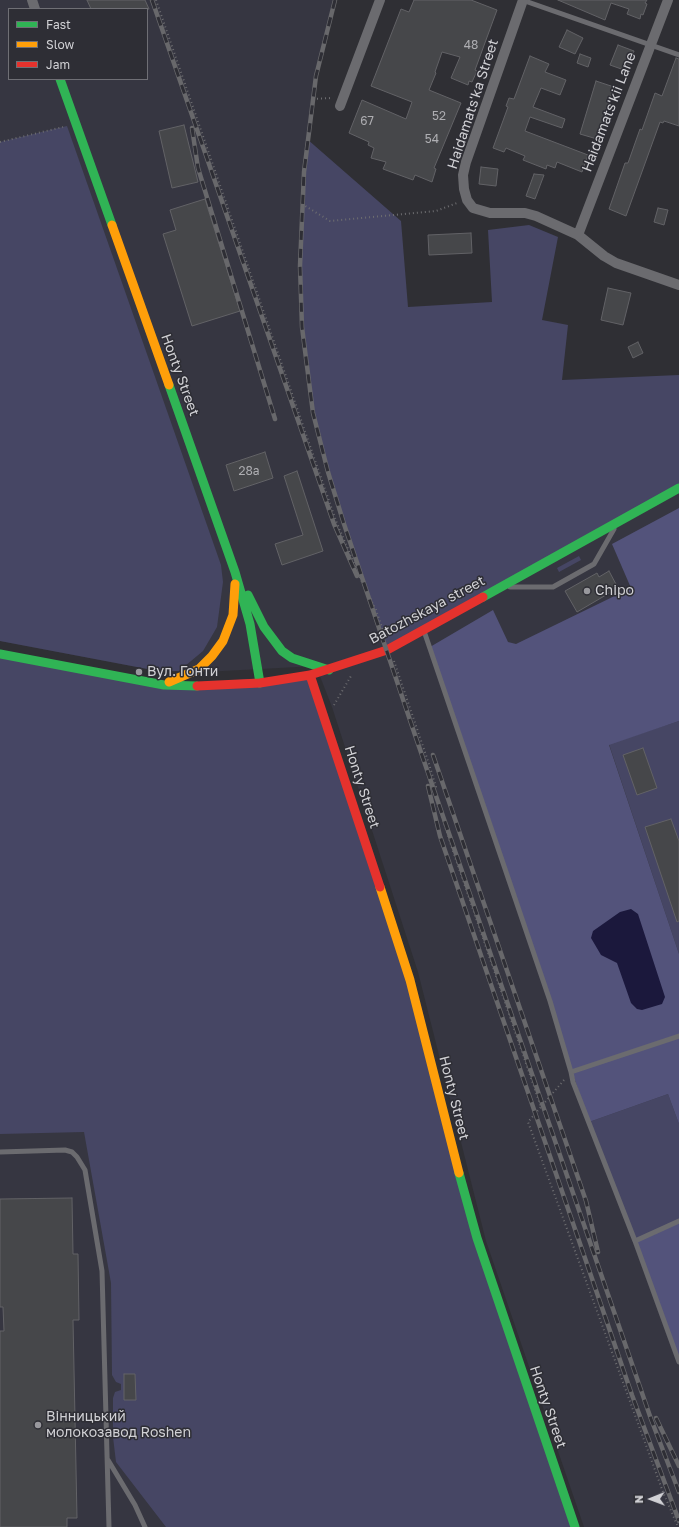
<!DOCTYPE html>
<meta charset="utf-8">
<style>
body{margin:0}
#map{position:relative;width:679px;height:1527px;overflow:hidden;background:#2f2f34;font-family:"Golos Text",sans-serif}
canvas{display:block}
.legend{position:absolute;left:8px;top:8px;width:140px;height:72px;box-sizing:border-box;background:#2e2e35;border:1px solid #6f6f75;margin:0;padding:5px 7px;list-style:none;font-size:12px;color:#d1d1d5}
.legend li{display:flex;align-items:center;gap:8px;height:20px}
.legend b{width:20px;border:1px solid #6f6f75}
.north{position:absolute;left:631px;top:1479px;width:40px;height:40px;-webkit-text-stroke:3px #2e2e35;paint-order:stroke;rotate:269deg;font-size:11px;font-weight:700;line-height:16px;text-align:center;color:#d1d1d5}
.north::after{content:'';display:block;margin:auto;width:14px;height:18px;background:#d1d1d5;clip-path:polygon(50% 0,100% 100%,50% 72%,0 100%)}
</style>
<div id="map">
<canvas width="679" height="1527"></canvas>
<ul class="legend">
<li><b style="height:5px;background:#30b455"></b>Fast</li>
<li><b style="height:5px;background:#ff9f0a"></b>Slow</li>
<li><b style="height:5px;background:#e5322d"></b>Jam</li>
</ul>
<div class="north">N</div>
</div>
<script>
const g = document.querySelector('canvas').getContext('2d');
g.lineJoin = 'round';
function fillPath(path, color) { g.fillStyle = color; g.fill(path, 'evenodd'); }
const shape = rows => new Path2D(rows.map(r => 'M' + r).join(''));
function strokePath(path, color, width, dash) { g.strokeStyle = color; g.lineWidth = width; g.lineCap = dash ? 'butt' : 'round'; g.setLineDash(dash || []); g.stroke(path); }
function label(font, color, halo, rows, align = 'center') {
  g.font = font + ' "Golos Text",sans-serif'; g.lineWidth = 3; g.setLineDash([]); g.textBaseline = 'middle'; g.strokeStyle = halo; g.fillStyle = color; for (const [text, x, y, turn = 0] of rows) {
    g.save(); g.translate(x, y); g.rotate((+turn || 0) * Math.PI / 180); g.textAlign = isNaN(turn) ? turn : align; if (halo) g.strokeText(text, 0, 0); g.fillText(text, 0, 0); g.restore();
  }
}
fillPath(shape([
 [0,0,335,0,323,46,311,108,304,172,300,266,302,327,309,392,321,443,344,524,679,488,679,1527,584,1527,486,1241,418,972,332,707,316,666,204,672,158,671,0,641],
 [9,9,147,9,147,79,9,79],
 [92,1127,177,1527,0,1527,0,1128]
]), '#363641');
fillPath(shape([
 [67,126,221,565,223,582,217,627,203,651,179,671,158,671,0,641,0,142],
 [307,139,401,221,408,307,492,302,488,230,529,225,558,237,542,320,568,325,562,380,679,375,679,488,387,650,328,472,309,392,302,327,300,266,304,172],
 [579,556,581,560,559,572,557,568],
 [0,654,164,685,310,675,410,980,457,1167,575,1527,166,1527,116,1462,113,1437,113,1398,115,1392,121,1390,121,1384,116,1382,112,1375,111,1283,84,1132,0,1134],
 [679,721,679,954,609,744],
 [668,1094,679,1124,679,1221,635,1241,589,1122]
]), '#464664');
fillPath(shape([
 [679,508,679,721,609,745,679,954,679,1124,668,1094,589,1122,430,647,493,610,508,642,516,644,631,588,612,544],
 [679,1221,679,1362,635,1241]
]), '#53537b');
fillPath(shape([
 [631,909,638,914,665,997,662,1004,642,1010,637,1009,631,1003,617,963,601,955,591,938,593,931,620,912]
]), '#1b183c');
const building = shape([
 [87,0,145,0,149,9,91,9,87,0],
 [414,0,471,0,497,10,475,70,477,71,472,82,469,81,468,85,451,78,460,57,442,52,435,72,436,73,429,90,461,103,434,168,436,169,432,182,415,175,413,180,383,169,386,162,371,158,374,148,368,145,369,142,349,133,362,100,406,119,412,102,371,86,401,9,409,12,414,0],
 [558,0,647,0,645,3,647,4,643,15,641,14,640,19,627,14,629,9,611,3,605,20,558,0],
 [567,30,583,38,575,54,559,47,567,30],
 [618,45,634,51,627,71,610,65,618,45],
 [580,54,591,58,588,67,577,63,580,54],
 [530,56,549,64,545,72,566,80,560,95,541,88,533,107,565,119,562,128,530,117,525,131,588,155,582,172,557,162,555,168,547,165,546,169,523,160,525,156,506,148,504,152,493,148,508,107,506,106,509,98,514,99,530,56],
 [676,58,679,59,679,126,664,121,663,123,660,122,626,216,609,209,625,163,628,163,640,129,642,130,655,93,662,96,676,58],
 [596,81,614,87,597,139,580,134,596,81],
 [184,125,198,182,172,188,159,131,184,125],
 [481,167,498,169,496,186,479,184,481,167],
 [534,174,544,175,535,199,526,196,534,174],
 [205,199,240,311,192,326,163,234,176,230,170,210,205,199],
 [658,208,668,210,664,225,654,222,658,208],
 [471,233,472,253,429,255,428,235,471,233],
 [608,288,631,293,623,325,601,320,608,288],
 [638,342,643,353,633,358,628,347,638,342],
 [265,452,273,478,234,491,226,465,265,452],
 [297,471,323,551,282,565,275,544,303,535,284,476,297,471],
 [609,571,618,588,577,612,565,591,597,573,599,577,609,571],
 [643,748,657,788,637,795,623,755,643,748],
 [671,819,679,841,679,921,677,922,645,827,671,819],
 [72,1198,73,1254,78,1254,79,1320,73,1320,77,1518,67,1518,67,1527,0,1527,0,1331,4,1331,3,1307,0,1307,0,1199,72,1198],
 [124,1374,135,1374,136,1400,124,1400,124,1374]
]);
fillPath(building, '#46474a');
strokePath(building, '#626266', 1);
strokePath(shape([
 [156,0,336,521,362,582,376,610,385,636],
 [313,99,332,98],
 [0,142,63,127],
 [302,204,330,221,436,211,457,203],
 [394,661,429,764,436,787,434,792,453,851,541,1107],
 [334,705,351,676],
 [564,1080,528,1122,663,1492,678,1527]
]), '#6d6d70', 2, [1, 3]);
strokePath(shape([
 [522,0,679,55],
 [510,587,553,587,594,564,614,529],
 [424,631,550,1001,571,1072,679,1036],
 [571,1072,573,1082,635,1241,679,1362],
 [0,1152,65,1150,72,1152,77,1157,85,1170,102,1271,109,1527],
 [635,1241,679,1221],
 [108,1460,135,1505,145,1527]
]), '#6b6b6f', 5);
strokePath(shape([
 [32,0,35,9],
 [523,0,466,162,463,175,464,189,467,200,473,208,490,213,525,213,536,216,578,235,604,256,616,263,679,285],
 [340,106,380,0],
 [578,235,668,0]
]), '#6b6b6f', 10);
strokePath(shape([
 [60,79,112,225],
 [169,385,235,572,250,624,260,683],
 [248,595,264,627,282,651,292,658,329,670],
 [483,597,679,488],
 [0,654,164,685,197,686],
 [459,1173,477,1238,575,1527]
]), '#30b455', 9);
strokePath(shape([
 [112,225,169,385],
 [169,682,199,669,212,656,223,641,233,615,235,584],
 [380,887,410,980,459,1173]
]), '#ff9f0a', 9);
strokePath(shape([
 [310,675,380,887],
 [197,686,260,683,310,675,387,650,483,597]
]), '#e5322d', 9);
const rail = shape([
 [152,0,334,524,357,576],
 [335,0,316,76,304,172,300,266,302,327,313,413,328,472,344,524,415,735,651,1419,679,1492],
 [192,128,198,168,275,419],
 [433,755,586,1201,598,1252],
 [428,786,440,836,632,1395,679,1521],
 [656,1418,679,1466]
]);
strokePath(rail, '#68686b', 4.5);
strokePath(rail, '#2e2e35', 3, [9]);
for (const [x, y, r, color] of [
 [587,591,4,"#98989d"],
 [139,672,4,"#98989d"],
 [38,1425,4,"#98989d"]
]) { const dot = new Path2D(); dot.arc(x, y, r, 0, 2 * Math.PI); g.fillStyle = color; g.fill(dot); strokePath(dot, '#2e2e35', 1.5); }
label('12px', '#aeaeb2', null, [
 ["48",471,45],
 ["52",439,116],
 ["67",367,121],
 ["54",432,139],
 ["28а",249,471]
]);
label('14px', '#d1d1d5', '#2e2e35', [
 ["Haidamats'ka Street",473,104,-72],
 ["Haidamats'kii Lane",609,112,-69],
 ["Honty Street",180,375,70],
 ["Batozhskaya street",427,610,-28],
 ["Honty Street",362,787,72],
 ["Honty Street",454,1098,76],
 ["Honty Street",548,1407,71]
]);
label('14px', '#d1d1d5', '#2e2e35', [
 ["Chipo",595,591],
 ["Вул. Гонти",147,672],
 ["Вінницький",46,1417],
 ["молокозавод Roshen",46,1433]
], 'left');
</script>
